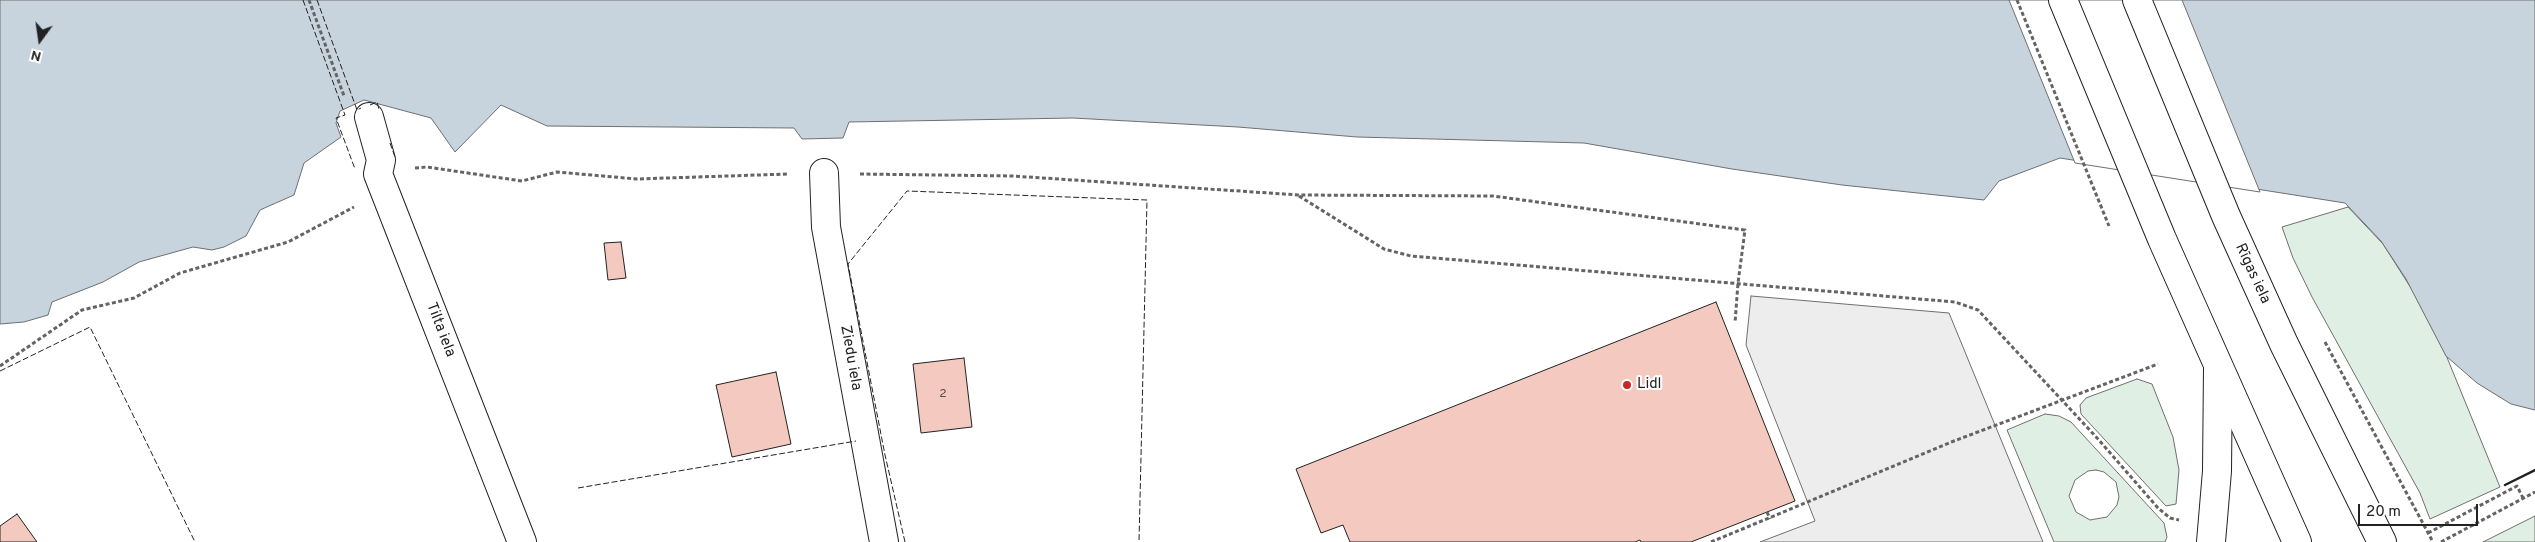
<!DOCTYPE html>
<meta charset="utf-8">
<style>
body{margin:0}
#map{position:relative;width:2535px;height:542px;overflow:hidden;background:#fff;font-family:Overpass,sans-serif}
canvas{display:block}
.north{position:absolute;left:15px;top:15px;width:50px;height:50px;-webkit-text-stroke:4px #fff;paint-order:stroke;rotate:194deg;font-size:14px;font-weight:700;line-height:20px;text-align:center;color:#222}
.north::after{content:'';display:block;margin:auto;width:18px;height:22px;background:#222;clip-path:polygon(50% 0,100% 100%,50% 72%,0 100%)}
.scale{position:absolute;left:2358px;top:504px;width:120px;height:22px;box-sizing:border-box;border:2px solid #222;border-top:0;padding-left:6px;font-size:15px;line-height:18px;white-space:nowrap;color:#222;-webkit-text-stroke:4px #fff;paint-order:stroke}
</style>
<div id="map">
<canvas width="2535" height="542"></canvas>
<div class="north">N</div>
<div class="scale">20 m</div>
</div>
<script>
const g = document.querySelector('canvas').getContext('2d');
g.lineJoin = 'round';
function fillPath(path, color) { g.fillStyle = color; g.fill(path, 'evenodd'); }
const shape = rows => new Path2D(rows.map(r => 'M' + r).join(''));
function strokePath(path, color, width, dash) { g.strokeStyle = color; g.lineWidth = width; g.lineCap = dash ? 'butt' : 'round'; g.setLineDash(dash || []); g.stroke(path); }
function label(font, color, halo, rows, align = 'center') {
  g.font = font + ' Overpass,sans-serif'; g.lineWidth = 4; g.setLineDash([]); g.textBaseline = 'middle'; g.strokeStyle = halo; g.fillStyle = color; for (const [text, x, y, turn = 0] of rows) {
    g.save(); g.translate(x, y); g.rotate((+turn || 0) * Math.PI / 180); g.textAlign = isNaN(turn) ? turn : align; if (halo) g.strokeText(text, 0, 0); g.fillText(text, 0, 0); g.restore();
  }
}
const green = shape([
 [2348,207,2383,244,2411,288,2446,355,2500,487,2430,519,2420,493,2312,297,2293,258,2282,227,2348,207],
 [2137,379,2152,384,2173,437,2179,470,2176,504,2166,506,2081,414,2080,405,2086,398,2137,379],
 [2045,414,2059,416,2071,422,2164,523,2167,537,2165,542,2054,542,2007,430,2045,414],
 [2096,470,2104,472,2116,482,2119,497,2117,505,2107,517,2090,520,2076,512,2069,496,2075,480,2088,471,2096,470],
 [2535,516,2535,542,2483,542,2535,516]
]);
fillPath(green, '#e0efe3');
strokePath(green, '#6f6f6f', 1);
const parking = shape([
 [1751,296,1949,313,2043,542,1760,542,1815,521,1746,345,1751,296]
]);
fillPath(parking, '#ededed');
strokePath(parking, '#6f6f6f', 1);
const water = shape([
 [0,0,2535,0,2535,410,2511,404,2477,383,2446,356,2406,279,2381,241,2345,203,2060,158,1999,181,1984,200,1842,185,1732,169,1584,143,1357,137,1238,127,1073,118,849,122,843,138,802,139,794,128,547,126,501,105,455,152,431,118,364,100,340,111,336,123,341,137,304,163,294,195,260,210,246,236,224,247,212,250,193,247,139,262,103,282,52,302,48,315,24,322,0,324,0,0]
]);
fillPath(water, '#c7d3dd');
strokePath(water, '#6f6f6f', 1);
const pier = shape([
 [2009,0,2182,0,2260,192,2075,163,2009,0]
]);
fillPath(pier, '#fff');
strokePath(pier, '#6f6f6f', 1);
const building = shape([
 [621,242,626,278,608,280,604,243,621,242],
 [1716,302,1795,501,1691,542,1641,542,1640,540,1635,542,1350,542,1343,525,1321,533,1296,469,1716,302],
 [964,358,972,427,921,433,913,364,964,358],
 [776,372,791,444,732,457,716,385,776,372],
 [17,514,37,542,0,542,0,526,17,514]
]);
fillPath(building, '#f3c9c0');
strokePath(building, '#222', 1);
const minor = shape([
 [369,117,381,160,378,174,522,542],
 [824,173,826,227,884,542]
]);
const major = shape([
 [2211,542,2217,471,2218,367]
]);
const highway = shape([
 [2063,0,2162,239,2297,542],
 [2137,0,2226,216,2284,344,2382,542]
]);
strokePath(minor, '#222', 30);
strokePath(major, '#222', 30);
strokePath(highway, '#222', 30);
strokePath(shape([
 [309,0,344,96],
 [2017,0,2109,226],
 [415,168,427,167,522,181,557,172,637,179,788,174],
 [860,174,1013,176,1299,195,1493,196,1745,230,1738,283,1735,323],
 [1299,196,1384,249,1411,256,1955,302,1978,310,2098,439,2158,508,2170,518,2179,520],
 [2325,342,2433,542],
 [0,366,82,310,134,298,180,273,288,242,354,207],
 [1767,512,1770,519],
 [2428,533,2517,486,2523,498],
 [1711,542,1954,441,2158,364],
 [2441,542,2535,492]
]), '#646464', 3, [4, 2.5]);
strokePath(minor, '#fff', 28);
strokePath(major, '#fff', 28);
strokePath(highway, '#fff', 28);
strokePath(shape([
 [303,0,345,115,336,118,355,169],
 [317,0,357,110,361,108],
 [370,105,377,102,379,109],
 [390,143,395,157],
 [0,371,90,327,195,542],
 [578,488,856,441],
 [905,542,885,455,848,264,907,191,1147,200,1139,542]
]), '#222', 1, [6, 2.5]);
strokePath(shape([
 [2505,485,2535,470]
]), '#222', 2.5);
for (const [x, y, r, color] of [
 [1627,385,5,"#c62828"]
]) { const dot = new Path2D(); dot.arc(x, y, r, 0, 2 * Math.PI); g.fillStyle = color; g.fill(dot); strokePath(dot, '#fff', 2); }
label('12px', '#564c4a', null, [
 ["2",943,395]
]);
label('15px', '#222', '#fff', [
 ["Rīgas iela",2252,274,65],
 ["Tilta iela",440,330,69],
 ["Ziedu iela",850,358,80]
]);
label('15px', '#222', '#fff', [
 ["Lidl",1637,385]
], 'left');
</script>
